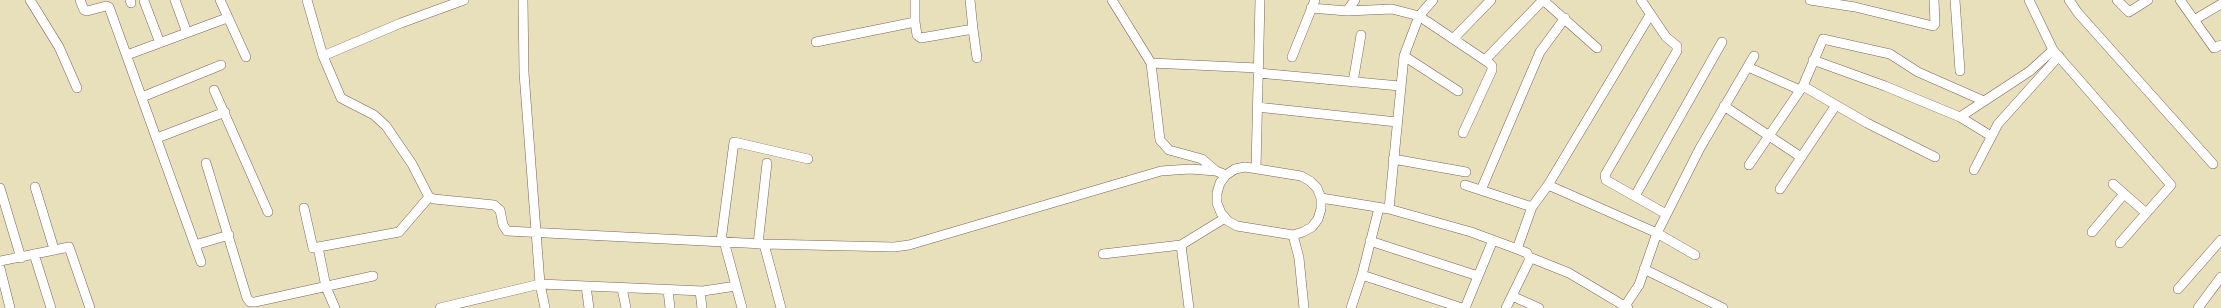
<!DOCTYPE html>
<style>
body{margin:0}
canvas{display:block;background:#e8e0bb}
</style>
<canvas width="2221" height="308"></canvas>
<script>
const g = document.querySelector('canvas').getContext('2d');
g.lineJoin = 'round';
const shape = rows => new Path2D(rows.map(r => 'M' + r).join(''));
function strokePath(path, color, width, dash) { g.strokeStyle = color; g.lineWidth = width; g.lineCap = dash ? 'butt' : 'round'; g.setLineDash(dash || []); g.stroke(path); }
const minor = shape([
 [30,0,59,47,77,88],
 [80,0,84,10,87,11,106,6,109,7,201,262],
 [130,0,131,3],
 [175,0,187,33],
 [220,0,246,57],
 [307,0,323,56,341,98,374,115,386,126,412,164,429,197,434,199,494,205,500,210,503,225,507,231,764,244,894,247,909,245,1161,171,1190,169,1216,171,1226,175],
 [523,0,524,73,540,284,545,308],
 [915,0,915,22,917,35,921,38,973,29,970,0],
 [1112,0,1151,63,1160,140,1169,150,1202,159,1216,171],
 [1543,0,1597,48],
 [1641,0,1666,37,1677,46,1677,51,1605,175,1606,180,1666,214],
 [1810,0,1855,7,1933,26,1935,24,1934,0],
 [1955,0,1960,71],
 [2029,0,2053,50,2171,185,2120,243],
 [2069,0,2078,13,2213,164],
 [2117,0,2129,12,2148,0],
 [2180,0,2214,48,2221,45],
 [144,1,160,43],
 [1311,8,1347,11,1392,9,1419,16,1489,63,1492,66,1492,70,1463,133],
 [1347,11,1355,0],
 [2194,20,2221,4],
 [973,29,977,58],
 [1453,39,1491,0],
 [816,42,915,22],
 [127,55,227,18],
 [323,56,401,23,464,0],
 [1404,56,1458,91],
 [1292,57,1315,0],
 [1485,60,1543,0],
 [1813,60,1885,86,1960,117,1991,136],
 [1151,63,1258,68],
 [1748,67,1800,90],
 [1258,73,1400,86],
 [1353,82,1361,35],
 [1803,86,1867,123,1935,157],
 [214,90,268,212],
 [142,97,221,65],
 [1724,106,1801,157],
 [1257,107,1397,122],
 [1960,117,2030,71,2053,50],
 [157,138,225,112],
 [1393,159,1466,172],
 [206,163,247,298,250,302,255,302,373,276],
 [1749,165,1803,86,1823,39,1890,54,1918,72,1984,101],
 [1245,167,1301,176,1310,181,1317,188,1321,198,1321,209,1318,219,1312,227,1303,232,1293,235,1237,226,1228,221,1221,213,1217,203,1217,193,1220,183,1226,175,1235,169,1245,167],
 [1256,169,1260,0],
 [1974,170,1998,124,2059,56],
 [2113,184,2146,213],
 [1465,185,1532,207],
 [1548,185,1657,233,1695,255],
 [35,187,54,249],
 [0,188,21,258],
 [1780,189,1836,105],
 [1481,190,1540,52,1565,18],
 [1635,196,1722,42],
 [1321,198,1389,209,1471,232,1517,249,1527,253,1529,257,1569,273,1628,308],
 [304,208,313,248,399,232,429,197],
 [1389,209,1404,56,1419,16,1433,0],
 [2092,232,2124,194],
 [1293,235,1299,258,1304,308],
 [721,241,734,142,808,159],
 [724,241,742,308],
 [1370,241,1478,276],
 [758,244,767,163],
 [764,244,781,308],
 [195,245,229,235],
 [318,247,326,287,335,308],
 [1517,249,1532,207,1548,185,1650,15],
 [34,254,51,308],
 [1103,254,1181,245],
 [0,261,69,247,90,308],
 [0,268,10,308],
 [1644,269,1723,308],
 [1362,275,1462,308],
 [586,286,589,308],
 [622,288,626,308],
 [2178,289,2221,240],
 [668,290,670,308],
 [700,291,702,308],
 [1512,296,1539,308],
 [1625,306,1639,285,1657,233,1700,148,1754,56],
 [440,308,540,284,703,291,736,286],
 [1189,308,1181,245,1225,218],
 [1351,308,1362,275,1379,208],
 [1465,308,1493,240],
 [1506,308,1529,261,1529,257],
 [2198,308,2221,277]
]);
strokePath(minor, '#81635d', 10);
strokePath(minor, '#fff', 9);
</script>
